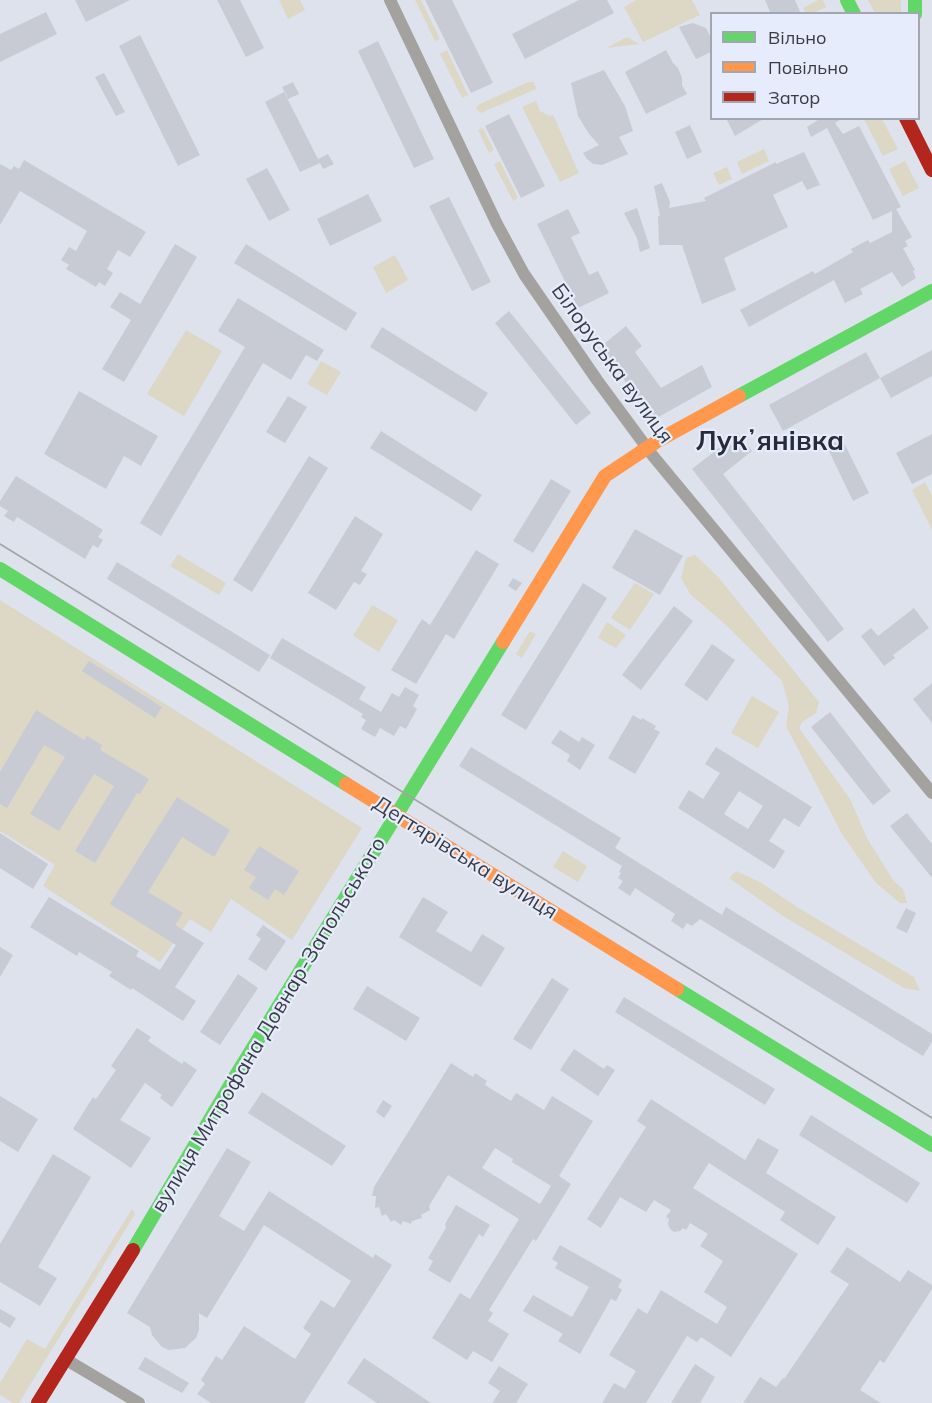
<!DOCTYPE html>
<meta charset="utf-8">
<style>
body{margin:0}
#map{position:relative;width:932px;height:1403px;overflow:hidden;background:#dde2ec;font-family:Mulish,sans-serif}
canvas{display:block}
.legend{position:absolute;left:710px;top:12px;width:210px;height:108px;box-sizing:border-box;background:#e6ecfc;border:2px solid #a1a6b2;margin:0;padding:8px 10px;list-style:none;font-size:18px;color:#393c44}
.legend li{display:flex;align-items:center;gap:12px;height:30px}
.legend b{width:30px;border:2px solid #a1a6b2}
</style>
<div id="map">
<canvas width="932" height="1403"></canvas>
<ul class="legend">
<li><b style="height:8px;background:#63d668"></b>Вільно</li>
<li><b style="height:8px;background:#ff974d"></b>Повільно</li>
<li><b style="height:8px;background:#b3261e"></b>Затор</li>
</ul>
</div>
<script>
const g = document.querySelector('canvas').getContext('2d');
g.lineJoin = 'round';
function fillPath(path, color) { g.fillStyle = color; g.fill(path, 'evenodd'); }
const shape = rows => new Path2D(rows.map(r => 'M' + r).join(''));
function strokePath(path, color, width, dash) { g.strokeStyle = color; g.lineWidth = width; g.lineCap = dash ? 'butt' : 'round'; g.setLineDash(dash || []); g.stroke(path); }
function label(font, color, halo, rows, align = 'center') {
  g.font = font + ' Mulish,sans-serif'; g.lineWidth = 4.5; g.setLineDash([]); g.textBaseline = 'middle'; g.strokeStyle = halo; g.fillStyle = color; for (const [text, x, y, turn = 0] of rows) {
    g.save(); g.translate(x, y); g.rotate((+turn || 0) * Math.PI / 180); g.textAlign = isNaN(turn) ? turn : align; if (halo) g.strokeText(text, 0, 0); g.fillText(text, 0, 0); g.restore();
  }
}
fillPath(shape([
 [279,0,300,0,305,10,288,19],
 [415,0,421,0,440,39,435,41],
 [636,0,692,0,700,15,643,42,624,7],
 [818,0,823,0,826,7,813,13,806,13,803,8],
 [868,0,901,0,901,13,875,13],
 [627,37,639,44,606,48],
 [447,50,468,95,462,98,440,54],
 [528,82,534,82,536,89,481,113,476,109,478,105],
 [536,101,540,111,550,116,553,115,579,173,560,182,522,107],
 [864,119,882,119,898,149,883,156],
 [483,128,494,150,489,153,478,130],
 [764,149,769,161,742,174,737,162],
 [500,161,518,198,513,201,494,164],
 [905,161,919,188,903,196,889,169],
 [727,167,732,179,719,185,713,173],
 [395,255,408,280,386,293,373,267],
 [186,330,222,351,184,416,147,394],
 [321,361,341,372,327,395,307,384],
 [925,482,932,496,932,530,912,490],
 [178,554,226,583,219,595,170,566],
 [695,555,719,578,819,702,816,713,802,722,799,728,850,799,867,838,893,880,903,889,907,903,900,903,876,883,842,834,786,726,789,706,782,681,726,625,691,595,681,578,686,558],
 [635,583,654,594,630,630,611,618],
 [0,600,362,828,292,940,231,899,211,932,190,919,160,962,43,886,55,865,0,831],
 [372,605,398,620,379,652,353,636],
 [607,622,626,635,616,648,598,638],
 [530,631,536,634,522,658,516,654],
 [752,696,779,712,758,748,731,733],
 [563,851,587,866,578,882,553,867],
 [736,871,760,882,797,907,914,977,920,991,904,988,783,916,729,878],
 [132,1209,135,1214,19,1403,13,1403,0,1395,0,1383,27,1339,45,1349]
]), '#ddd7c6');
fillPath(shape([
 [75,0,130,0,86,22],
 [217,0,240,0,264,48,246,57],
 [425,0,452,0,493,83,471,93],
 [579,0,607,0,614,13,525,59,512,34],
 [765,0,795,0,801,14,771,14],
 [46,12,57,34,0,62,0,34],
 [693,23,706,28,711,38,711,52,696,59,679,27],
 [140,35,200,155,178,166,119,46],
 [378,41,434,159,414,168,358,51],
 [666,50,673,63,678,68,682,78,682,85,687,94,646,114,625,72],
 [604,70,625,106,633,131,619,137,628,154,602,165,593,164,587,159,583,153,599,145,589,134,578,116,571,83],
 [104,73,125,112,116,116,95,77],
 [293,82,299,94,288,99,282,87],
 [284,92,318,159,328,154,334,164,323,169,320,163,300,172,265,102],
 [509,114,545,186,521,198,485,126],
 [726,118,765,118,735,136],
 [821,118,843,118,835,123,843,134,859,126,901,207,896,209,912,237,905,241,908,246,903,248,915,270,913,271,916,278,902,287,892,272,860,289,863,294,845,303,834,280,749,327,740,310,813,271,815,274,853,252,851,249,868,240,870,243,892,232,892,211,873,220,827,128,811,137,807,127],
 [690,125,702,152,687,159,675,132],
 [804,152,820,185,807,190,802,181,773,195,788,227,724,258,736,290,702,304,682,245,659,245,658,216,660,216,654,186,662,183,670,202,669,208,706,201,704,198,776,162,776,164],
 [24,160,146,232,130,257,118,250,107,269,113,273,105,286,99,282,96,287,66,269,69,265,61,260,69,247,76,251,87,231,20,191,0,225,0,164,11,170,14,166,19,169],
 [267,168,290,210,269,221,246,179],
 [368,194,382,221,330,246,317,219],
 [449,197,491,282,472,291,429,206],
 [637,208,650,248,640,252,637,238,624,213],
 [568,209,580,233,571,237,589,275,598,271,609,293,578,308,537,224],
 [175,244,197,257,124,382,102,369,131,320,110,307,120,292,140,304],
 [246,244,357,313,346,331,234,263],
 [238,298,324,350,317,361,306,355,291,380,263,363,161,536,140,523,245,347,218,331],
 [509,311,591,413,576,425,495,323],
 [626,326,642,346,635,352,661,388,702,365,712,387,655,419,599,348],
 [382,327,488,393,476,412,370,347],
 [932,350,932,376,891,398,880,378],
 [866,352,880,378,783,431,769,405],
 [79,391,158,436,141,466,124,456,106,489,44,454],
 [288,396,307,407,285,443,266,432],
 [381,431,482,495,471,511,370,448],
 [738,433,752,451,723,474,844,629,828,642,692,469],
 [932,434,932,474,912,484,896,453],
 [842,439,869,493,853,501,827,447],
 [309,456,328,468,252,592,233,580],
 [16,476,103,530,98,537,103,540,98,548,93,545,85,559,17,517,14,522,4,516,8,511,0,506,0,501],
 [551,479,571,491,533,553,513,541],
 [355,516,383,534,361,571,367,574,360,585,354,582,336,610,308,593],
 [635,529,683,556,660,595,612,568],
 [476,550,499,564,454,639,446,634,416,684,391,670,422,619,430,625],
 [117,562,270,655,259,672,107,579],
 [513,578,522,583,516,591,508,586],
 [583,583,607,598,526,730,501,715],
 [674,606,693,621,641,690,622,675],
 [914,608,929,628,893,655,895,658,884,666,861,636,871,628,878,636],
 [282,638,366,687,359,699,381,712,392,693,399,697,405,687,419,695,413,706,417,709,406,729,400,726,394,736,380,728,375,737,361,729,366,720,361,717,363,714,270,658],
 [712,644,735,660,707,701,684,685],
 [89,661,162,707,155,718,82,671],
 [932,683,932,723,913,699],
 [36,710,84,740,87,736,102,745,100,750,149,779,140,794,137,793,95,863,75,851,114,786,94,774,59,831,30,814,65,757,44,745,7,808,0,804,0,772],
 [830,712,891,791,873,805,811,727],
 [633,715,641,720,642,718,656,726,654,729,660,732,635,774,608,758],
 [560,730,579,742,582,737,595,745,580,770,567,761,570,755,551,743],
 [471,747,621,838,615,848,722,915,726,907,932,1034,932,1042,923,1056,700,919,692,926,687,923,683,929,671,921,675,914,635,888,630,896,618,888,623,881,618,878,621,873,619,872,622,866,459,766],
 [716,747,812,807,799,827,784,818,769,841,785,851,774,869,678,808,689,790,703,799,720,773,705,764],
 [739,791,763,806,748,829,724,814],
 [177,797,230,830,214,857,182,837,148,892,183,913,175,925,204,943,175,987,196,1001,183,1021,132,988,131,990,109,976,112,972,79,952,77,956,30,927,49,897,139,951,136,956,160,970,176,945,110,904],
 [907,813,932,844,932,878,890,826],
 [0,833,48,864,33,889,0,868],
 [259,846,299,871,284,895,275,889,268,900,249,888,256,877,244,870],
 [423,897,448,912,436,931,471,952,482,934,505,948,481,987,399,937],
 [906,908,916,913,907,933,896,928],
 [263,925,286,941,266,971,248,959,261,939,256,935],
 [0,947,13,955,0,977],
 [238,974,258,988,220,1045,200,1032],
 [552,978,569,989,531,1050,513,1039],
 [367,986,420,1018,406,1041,353,1009],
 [624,997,775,1089,765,1105,615,1012],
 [137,1028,151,1037,148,1041,182,1064,184,1061,197,1070,172,1107,160,1098,162,1095,145,1083,120,1120,151,1138,131,1168,73,1129,93,1097,96,1099,116,1070,111,1066],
 [574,1049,604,1069,607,1065,615,1070,598,1096,560,1070],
 [451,1063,473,1077,475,1073,487,1081,485,1085,511,1101,516,1093,544,1110,552,1096,593,1121,559,1176,571,1184,536,1241,533,1239,489,1310,493,1313,488,1321,509,1334,492,1362,473,1351,467,1360,432,1338,460,1293,470,1299,519,1219,448,1175,429,1206,430,1210,421,1215,422,1218,412,1221,411,1224,403,1221,401,1225,394,1220,391,1222,386,1214,382,1216,379,1207,375,1208,376,1196,372,1196,374,1187],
 [495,1148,513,1159,512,1162,551,1186,540,1204,482,1168],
 [262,1092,346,1146,332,1166,248,1113],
 [0,1096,38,1119,18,1152,0,1141],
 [651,1099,745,1160,758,1138,779,1150,766,1173,836,1217,818,1245,780,1220,785,1212,709,1163,693,1188,798,1254,731,1357,701,1337,697,1342,687,1336,646,1403,602,1403,614,1383,625,1389,636,1371,609,1355,638,1308,647,1314,661,1290,717,1324,727,1307,704,1292,723,1261,700,1246,708,1234,690,1223,686,1230,683,1228,680,1231,674,1232,670,1229,668,1224,669,1219,666,1217,671,1210,654,1200,646,1212,620,1197,601,1228,587,1219,646,1127,637,1121],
 [383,1100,392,1106,384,1118,376,1112],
 [811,1115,920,1183,907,1203,799,1135],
 [227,1148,251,1162,219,1216,244,1231,269,1191,373,1258,375,1254,392,1265,304,1403,211,1403,197,1394,205,1384,201,1380,216,1356,222,1360,244,1326,295,1359,311,1334,303,1328,321,1300,334,1308,351,1281,264,1225,207,1318,199,1313,199,1330,196,1338,185,1348,169,1350,162,1347,152,1335,150,1327,127,1313],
 [53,1154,91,1177,38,1267,57,1278,40,1306,0,1282,0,1244],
 [456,1205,490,1225,483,1237,479,1234,450,1283,428,1270,433,1261,428,1258,446,1228,445,1224],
 [560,1245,622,1280,618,1287,622,1290,616,1301,611,1299,580,1354,558,1341,563,1334,523,1311,533,1295,572,1317,589,1287,555,1268,558,1263,552,1259],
 [847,1247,900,1282,908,1270,932,1285,932,1289,884,1363,880,1360,860,1390,881,1403,743,1403,760,1377,776,1387,783,1378,784,1379,849,1284,830,1272],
 [0,1309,16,1318,10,1328,0,1322],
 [145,1357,189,1383,182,1393,138,1369],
 [364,1358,431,1403,377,1403,347,1383],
 [695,1364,715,1377,700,1403,671,1403],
 [499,1366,528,1384,516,1403,492,1403,500,1391,488,1383]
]), '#c8cbd4');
strokePath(shape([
 [390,0,497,224,524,274,597,380,653,456,932,793],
 [65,1359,139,1403]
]), '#a4a29f', 12);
strokePath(shape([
 [847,0,854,14],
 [915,0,915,14],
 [739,396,932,291],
 [0,569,346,784],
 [677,989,932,1145],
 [133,1250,238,1072,503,642]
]), '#63d668', 14);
strokePath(shape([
 [503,642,605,476,659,440,739,396],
 [346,784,677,989]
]), '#ff974d', 14);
strokePath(shape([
 [906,118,932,170],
 [38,1403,133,1250]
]), '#b3261e', 14);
strokePath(shape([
 [0,544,932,1118]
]), '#a2a4a5', 1.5);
label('21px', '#393c44', '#e6ecfc', [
 ["Білоруська вулиця",612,364,54],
 ["Дегтярівська вулиця",465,858,32],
 ["вулиця Митрофана Довнар-Запольського",269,1025,-59]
]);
label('bold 27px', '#272c3b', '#e6ecfc', [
 ["Лукʼянівка",770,442]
]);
</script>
